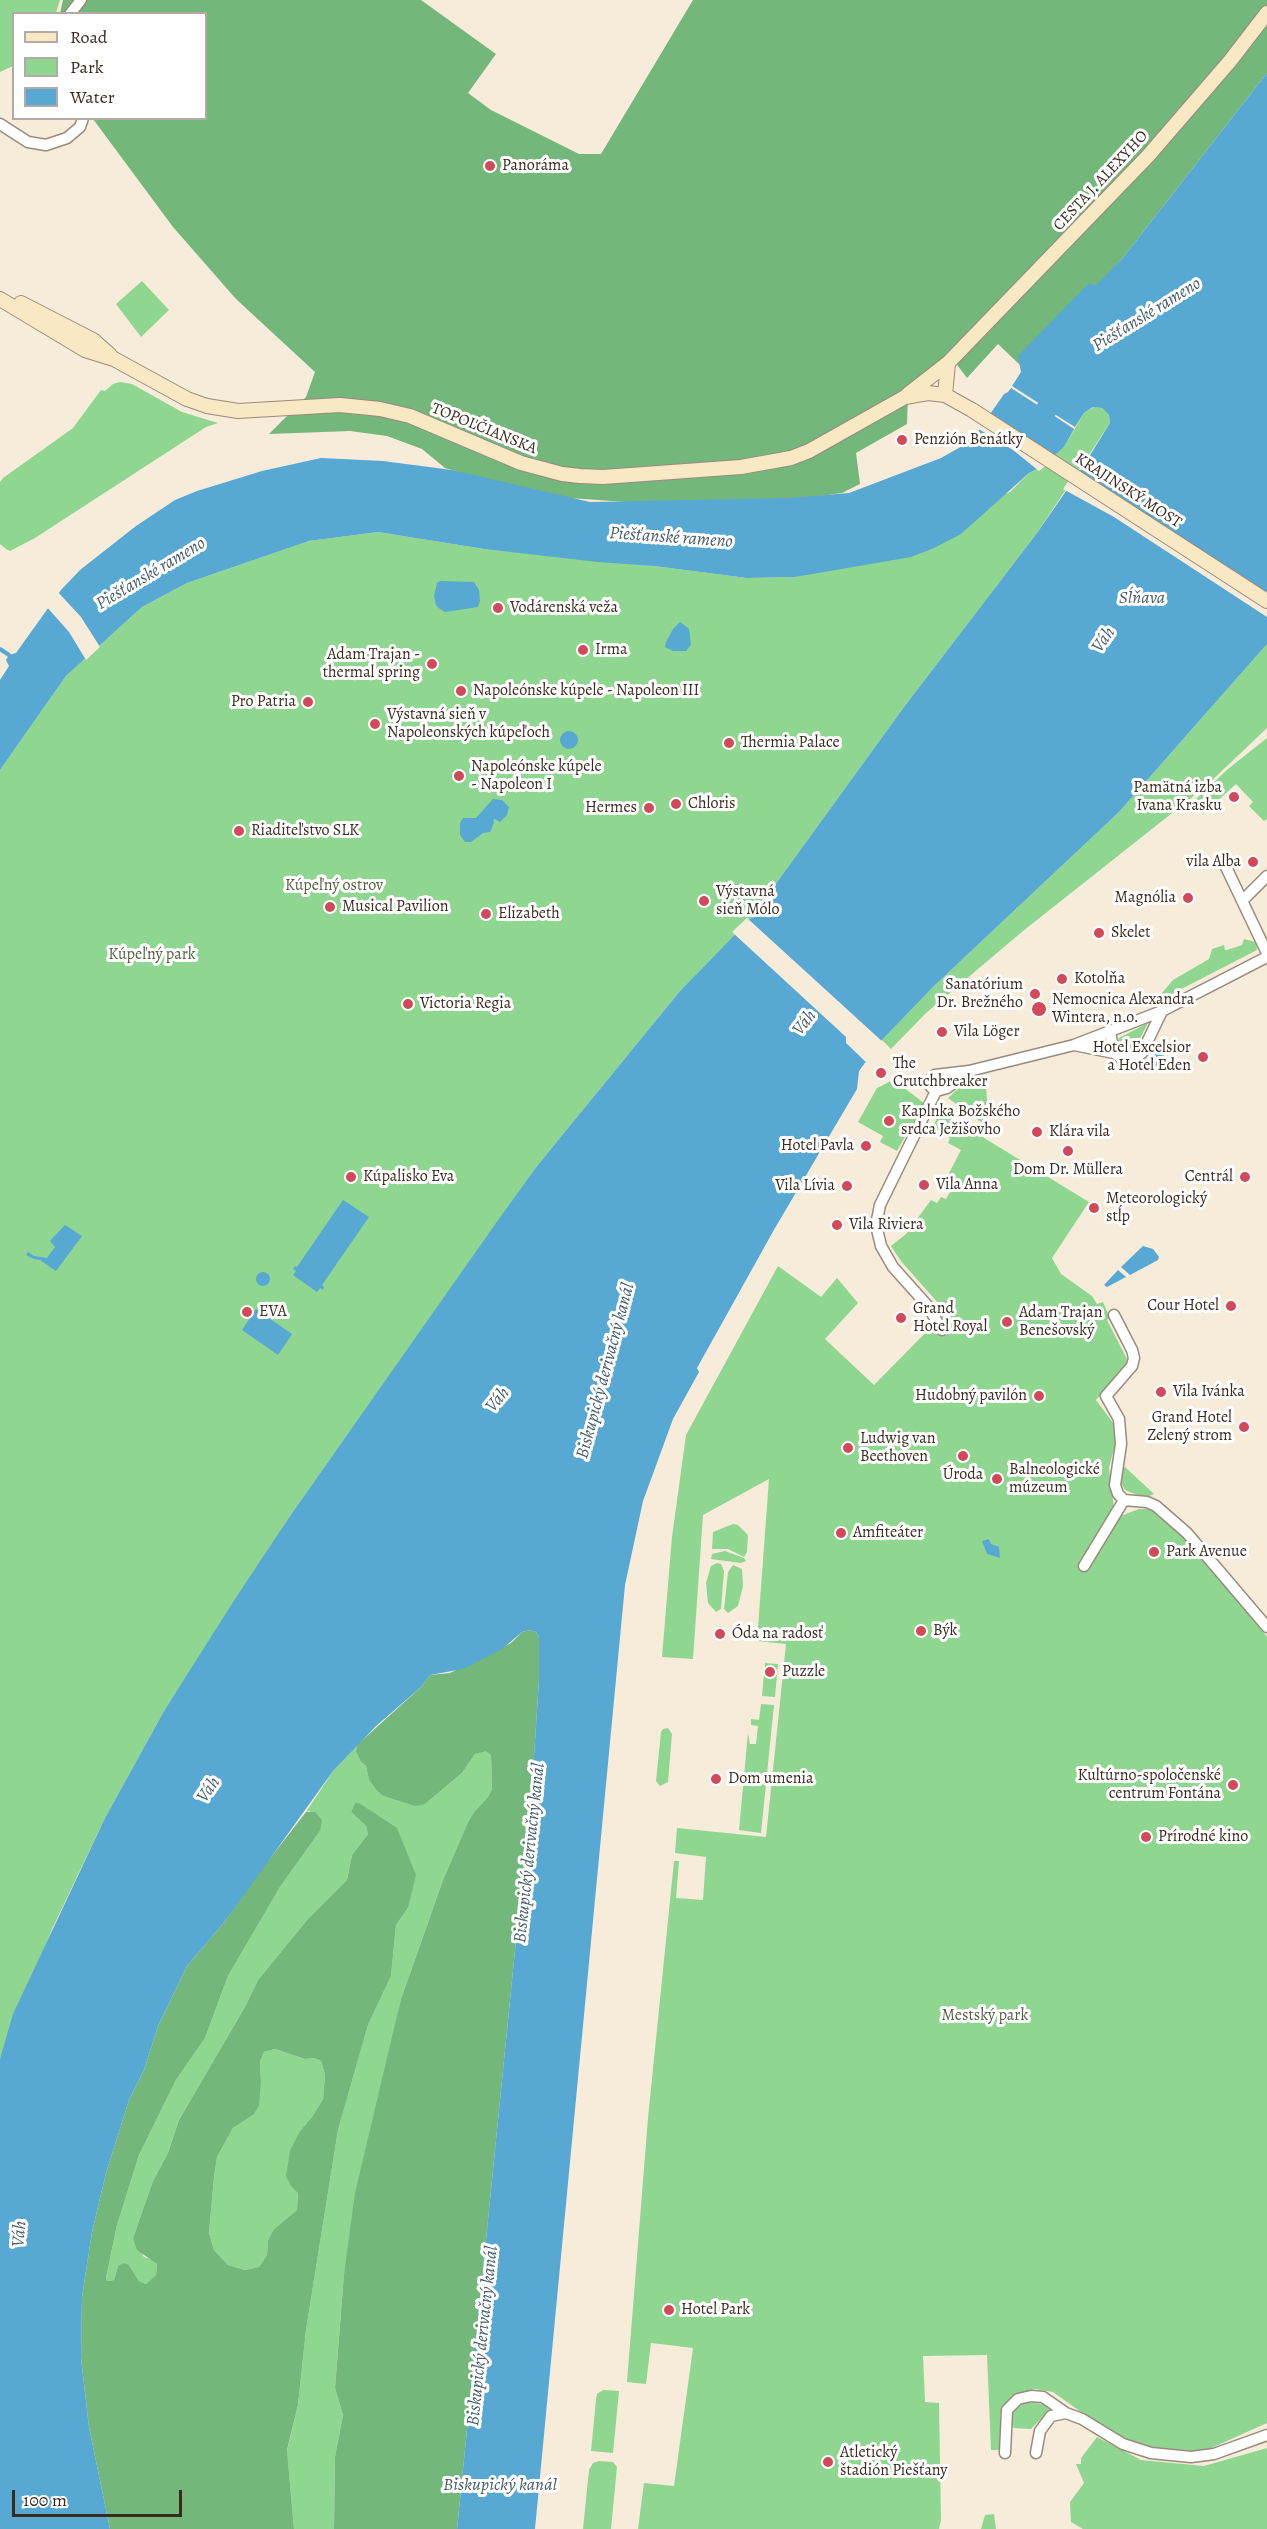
<!DOCTYPE html>
<meta charset="utf-8">
<style>
body{margin:0}
#map{position:relative;width:1267px;height:2529px;overflow:hidden;background:#f7ecda;font-family:Alegreya,serif}
canvas{display:block}
.legend{position:absolute;left:12px;top:12px;width:195px;height:108px;box-sizing:border-box;background:#fff;border:2px solid #b1aaa5;margin:0;padding:8px 10px;list-style:none;font-size:18px;color:#3b2a1e}
.legend li{display:flex;align-items:center;gap:12px;height:30px}
.legend b{width:30px;border:2px solid #b1aaa5}
.scale{position:absolute;left:12px;top:2490px;width:170px;height:27px;box-sizing:border-box;border:3px solid #3b2a1e;border-top:0;padding-left:8px;font-size:18px;line-height:21px;white-space:nowrap;color:#3b2a1e;-webkit-text-stroke:4px #fff;paint-order:stroke}
</style>
<div id="map">
<canvas width="1267" height="2529"></canvas>
<ul class="legend">
<li><b style="height:8px;background:#f8e8c3"></b>Road</li>
<li><b style="height:16px;background:#8fd691"></b>Park</li>
<li><b style="height:16px;background:#57a8d2"></b>Water</li>
</ul>
<div class="scale">100 m</div>
</div>
<script>
const g = document.querySelector('canvas').getContext('2d');
g.lineJoin = 'round';
function fillPath(path, color) { g.fillStyle = color; g.fill(path, 'evenodd'); }
const shape = rows => new Path2D(rows.map(r => 'M' + r).join(''));
function strokePath(path, color, width, dash) { g.strokeStyle = color; g.lineWidth = width; g.lineCap = dash ? 'butt' : 'round'; g.setLineDash(dash || []); g.stroke(path); }
function label(font, color, halo, rows, align = 'center') {
  g.font = font + ' Alegreya,serif'; g.lineWidth = 6; g.setLineDash([]); g.textBaseline = 'middle'; g.strokeStyle = halo; g.fillStyle = color; for (const [text, x, y, turn = 0] of rows) {
    g.save(); g.translate(x, y); g.rotate((+turn || 0) * Math.PI / 180); g.textAlign = isNaN(turn) ? turn : align; if (halo) g.strokeText(text, 0, 0); g.fillText(text, 0, 0); g.restore();
  }
}
fillPath(shape([
 [0,0,60,0,56,13,14,14,13,66,0,72],
 [142,281,169,310,141,337,116,304],
 [120,382,132,384,182,412,218,423,206,427,35,538,10,551,6,549,0,544,0,482,3,478,73,428,101,390,105,391,113,384],
 [1094,407,1102,408,1109,415,1110,423,1037,533,904,707,751,918,680,991,537,1166,290,1516,164,1711,105,1818,53,1927,0,2059,0,770,66,676,142,607,187,583,309,541,378,532,484,549,654,566,747,578,795,577,822,571,1010,492,1029,473,1043,466,1064,447,1084,413],
 [1267,644,1267,728,1205,787,1023,931,926,1013,891,1049,882,1040,934,986,1119,812],
 [1267,738,1267,819,1264,821,1249,806,1253,802,1236,784,1203,814,1196,799,1228,769],
 [1244,939,1256,942,1257,950,1158,1001,1157,999,1173,980,1209,959,1212,949,1224,945,1225,950,1227,950,1242,945],
 [1148,1023,1134,1050,1126,1053,1119,1050,1117,1043,1119,1038],
 [891,1081,899,1084,924,1103,897,1151,880,1142,883,1136,858,1122,877,1088],
 [982,1081,986,1084,988,1119,985,1125,948,1098,959,1088],
 [940,1111,1089,1202,1052,1258,1061,1274,1092,1296,1097,1304,1103,1302,1110,1318,1107,1320,1127,1359,1126,1366,1096,1400,1114,1424,1116,1442,1109,1467,1114,1509,1123,1515,1139,1509,1153,1509,1195,1548,1267,1637,1267,2423,1198,2454,1148,2450,1098,2424,1053,2392,1035,2389,1016,2394,1003,2407,1000,2415,1000,2450,991,2450,987,2355,923,2356,925,2402,939,2403,941,2520,939,2529,638,2529,644,2483,674,2486,693,2348,651,2343,646,2384,627,2382,648,2118,674,1861,679,1861,676,1898,703,1900,706,1857,675,1853,677,1828,766,1837,786,1644,757,1641,769,1479,703,1515,693,1659,662,1657,672,1537,686,1435,778,1266,821,1297,837,1278,858,1303,825,1339,874,1385,946,1312,900,1260,891,1246,906,1234,931,1200,937,1203,941,1197,946,1199,952,1188,944,1183,961,1150,948,1143,950,1138,932,1129],
 [1125,1467,1154,1494,1145,1498,1125,1490,1120,1481,1119,1473],
 [733,1524,738,1525,748,1535,747,1552,744,1557,728,1549,712,1549,713,1532],
 [725,1551,744,1558,746,1561,741,1563,711,1559,712,1554],
 [717,1563,721,1564,724,1571,721,1609,716,1612,708,1603,706,1583,711,1566],
 [733,1565,742,1569,743,1586,738,1606,728,1613,724,1609,728,1572],
 [765,1663,778,1664,775,1697,762,1696],
 [761,1704,774,1705,761,1833,739,1830,748,1733,750,1744,756,1744,758,1726,751,1725,751,1719,759,1720],
 [668,1728,672,1734,668,1782,660,1786,656,1781,661,1732,663,1729],
 [357,1745,356,1752,361,1762,366,1766,369,1780,377,1791,383,1796,408,1804,425,1804,462,1773,475,1754,486,1750,491,1755,492,1789,488,1797,474,1812,468,1822,443,1880,401,1999,344,2274,335,2388,343,2415,335,2457,334,2529,294,2529,287,2451,298,2405,306,2330,338,2130,368,2025,391,1976,396,1925,408,1908,359,1803,355,1803,351,1812,366,1826,368,1834,352,1855,347,1880,307,1920,258,1980,246,2005,179,2120,168,2153,153,2181,133,2238,144,2257,153,2260,157,2264,156,2275,146,2284,139,2281,129,2265,118,2266,114,2280,107,2281,106,2278,117,2225,139,2155,176,2080,205,2038,228,1976,280,1887,320,1831,310,1811,306,1812,333,1771],
 [275,2049,305,2059,314,2058,321,2061,325,2075,323,2099,312,2117,300,2131,291,2186,298,2192,297,2210,274,2229,268,2240,267,2255,259,2267,245,2270,228,2265,214,2250,209,2233,214,2177,217,2157,233,2128,253,2115,261,2081,260,2062,264,2052],
 [603,2390,619,2391,613,2453,591,2451,596,2400,597,2394],
 [1027,2402,1043,2404,1050,2410,1031,2429,1014,2428,1010,2423,1012,2414,1019,2406],
 [1097,2437,1141,2460,1204,2466,1267,2448,1267,2529,1083,2529,1071,2522,1070,2502,1084,2483,1076,2464,1081,2464,1081,2458],
 [599,2461,613,2462,617,2467,611,2529,583,2529,589,2470,593,2463],
 [994,2514,996,2529,981,2529,985,2515]
]), '#8fd691');
fillPath(shape([
 [63,0,421,0,496,54,468,93,491,110,579,154,601,154,693,0,1267,0,1267,73,1122,259,1021,366,998,344,967,378,952,358,908,393,907,424,856,453,860,484,842,493,762,504,682,506,542,496,445,468,422,449,387,436,350,431,269,434,306,397,315,372,236,299,173,227,93,119,206,118,206,14,60,14],
 [530,1630,536,1632,539,1637,539,1680,533,1771,457,2529,334,2529,335,2457,343,2415,335,2388,344,2274,355,2193,401,1999,443,1880,468,1822,474,1812,488,1797,492,1789,491,1755,486,1751,475,1754,462,1773,425,1804,416,1806,408,1804,383,1796,377,1791,369,1780,366,1766,361,1762,356,1752,357,1745,421,1687,430,1675,450,1673,511,1643,522,1632],
 [355,1803,359,1803,397,1828,416,1875,408,1908,396,1925,391,1976,368,2025,338,2130,306,2330,298,2405,287,2450,294,2529,110,2529,89,2427,81,2358,82,2297,92,2232,106,2173,129,2100,144,2070,158,2026,187,1966,226,1920,254,1879,306,1812,315,1812,322,1820,320,1831,280,1887,228,1976,205,2038,176,2080,139,2155,117,2225,106,2278,107,2281,114,2280,118,2266,124,2263,129,2265,139,2281,146,2284,156,2275,157,2264,137,2250,133,2238,153,2181,168,2153,179,2120,246,2005,258,1980,307,1920,347,1880,352,1855,368,1834,366,1826,351,1812],
 [275,2049,305,2059,314,2058,321,2061,325,2075,323,2099,312,2117,300,2131,290,2151,286,2176,291,2186,298,2193,297,2210,274,2229,268,2240,267,2255,259,2267,245,2270,228,2265,214,2250,209,2233,214,2177,217,2157,233,2128,253,2115,259,2106,261,2081,260,2062,264,2052]
]), '#73b77b');
fillPath(shape([
 [1267,73,1267,644,1119,812,934,986,882,1040,859,1071,857,1089,775,1228,697,1368,699,1372,673,1419,643,1501,625,1585,535,2529,457,2529,533,1771,539,1680,539,1637,536,1632,530,1630,522,1632,502,1649,463,1669,430,1675,421,1687,376,1726,333,1771,226,1920,187,1966,158,2026,144,2070,129,2100,106,2173,92,2232,82,2297,81,2358,89,2427,110,2529,0,2529,0,2059,13,2014,105,1818,164,1711,235,1599,290,1516,496,1223,537,1166,680,991,751,918,904,707,1037,533,1082,468,1110,423,1109,415,1102,408,1093,407,1084,413,1075,427,1048,410,1054,393,1050,393,1040,404,1012,386,1021,372,1018,356,1088,284,1096,285,1122,259],
 [1011,388,1039,406,1038,412,1041,414,1047,411,1074,429,1073,431,1064,447,1043,466,1029,473,961,534,934,548,911,557,795,577,747,578,654,566,598,562,484,549,378,532,309,541,187,583,142,607,66,676,0,770,0,680,9,666,6,660,9,655,16,653,61,590,80,570,136,526,175,500,197,491,262,471,321,458,383,461,452,470,590,502,791,498,849,493,941,458,964,445,977,433,1004,394,1008,392],
 [440,581,474,582,479,590,480,601,478,607,445,612,440,609,436,605,434,596,437,583],
 [680,622,689,629,691,645,686,651,673,651,665,647,666,642,673,629],
 '560 740a9 9 0 1 1 18 0a9 9 0 1 1-18 0Z',
 [493,799,502,800,509,807,507,815,500,822,495,819,493,820,494,823,490,832,483,833,471,842,465,842,460,835,460,823,463,818,476,818],
 '1148 1058a8 8 0 1 1 16 0a8 8 0 1 1-16 0Z',
 [343,1200,369,1217,322,1285,324,1287,323,1290,320,1288,317,1292,293,1275,296,1271,293,1269,295,1266,297,1267],
 [65,1225,82,1236,56,1271,40,1260,34,1259,26,1255,28,1252,34,1256,47,1258,55,1247,50,1241],
 [1143,1246,1153,1249,1159,1257,1158,1260,1130,1275,1121,1267],
 [1118,1270,1126,1277,1107,1287,1104,1285],
 '256 1279a7 7 0 1 1 14 0a7 7 0 1 1-14 0Z',
 [256,1309,292,1334,278,1355,242,1330],
 [989,1539,991,1544,999,1547,1000,1558,987,1554,982,1541]
]), '#57a8d2');
fillPath(shape([
 [987,413,1056,458,1039,471,1013,450,977,428],
 [1076,470,1267,595,1267,617,1114,517,1063,489],
 [57,591,81,617,100,647,86,660,69,632,46,606],
 [747,918,884,1043,868,1064,846,1043,846,1037,732,932]
]), '#f7ecda');
strokePath(shape([
 [0,649,9,655]
]), '#57a8d2', 4);
strokePath(shape([
 [1028,438,1065,381]
]), '#57a8d2', 21);
const minor = shape([
 [70,14,81,0],
 [0,124,28,142,46,145,67,138,80,127,83,118],
 [1226,867,1267,953],
 [1242,901,1267,876],
 [1110,1032,1114,1053,1123,1059,1134,1059,1142,1053,1162,1011],
 [1074,1045,1114,1053],
 [936,1091,931,1087,929,1081,935,1075,969,1071,1074,1045,1162,1011,1267,957],
 [936,1091,880,1205,876,1225,881,1246,893,1267,927,1305,942,1330],
 [936,1091,947,1088,969,1072],
 [1124,1500,1147,1502,1156,1506,1187,1533,1267,1627],
 [1084,1566,1124,1500,1118,1494,1115,1485,1121,1444,1119,1419,1106,1396,1132,1366,1134,1358,1132,1350,1114,1315],
 [1005,2453,1007,2410,1018,2399,1031,2396,1043,2397,1066,2413,1082,2419,1123,2444,1151,2453,1191,2457,1214,2454,1267,2435],
 [1036,2453,1040,2431,1051,2416,1066,2413]
]);
const secondary = shape([
 [0,299,85,350,114,359,187,399,207,406,238,411,340,405,380,409,410,416,521,463,562,474,580,476,603,477,741,467,791,458,809,451,905,397,928,393,945,395,972,410,1267,601],
 [21,303,93,340,110,355],
 [907,395,948,363,1148,156,1230,61,1267,13],
 [945,395,948,363]
]);
strokePath(minor, '#998b7c', 13);
strokePath(secondary, '#998b7c', 16);
strokePath(minor, '#fff', 10);
strokePath(secondary, '#f8e8c3', 14);
for (const [x, y, r, color] of [
 [490,166,6,"#d1495b"],
 [902,440,6,"#d1495b"],
 [498,608,6,"#d1495b"],
 [583,650,6,"#d1495b"],
 [432,664,6,"#d1495b"],
 [461,691,6,"#d1495b"],
 [308,702,6,"#d1495b"],
 [375,724,6,"#d1495b"],
 [729,743,6,"#d1495b"],
 [459,776,6,"#d1495b"],
 [1234,797,6,"#d1495b"],
 [676,804,6,"#d1495b"],
 [649,808,6,"#d1495b"],
 [239,831,6,"#d1495b"],
 [1253,862,6,"#d1495b"],
 [1188,898,6,"#d1495b"],
 [704,901,6,"#d1495b"],
 [330,907,6,"#d1495b"],
 [486,914,6,"#d1495b"],
 [1099,933,6,"#d1495b"],
 [1062,979,6,"#d1495b"],
 [1035,994,6,"#d1495b"],
 [408,1004,6,"#d1495b"],
 [1039,1009,8,"#d1495b"],
 [942,1032,6,"#d1495b"],
 [1203,1057,6,"#d1495b"],
 [881,1073,6,"#d1495b"],
 [889,1121,6,"#d1495b"],
 [1037,1132,6,"#d1495b"],
 [866,1146,6,"#d1495b"],
 [1068,1151,6,"#d1495b"],
 [351,1177,6,"#d1495b"],
 [1245,1177,6,"#d1495b"],
 [924,1185,6,"#d1495b"],
 [847,1186,6,"#d1495b"],
 [1094,1208,6,"#d1495b"],
 [837,1225,6,"#d1495b"],
 [1231,1306,6,"#d1495b"],
 [247,1312,6,"#d1495b"],
 [901,1318,6,"#d1495b"],
 [1007,1322,6,"#d1495b"],
 [1161,1392,6,"#d1495b"],
 [1039,1396,6,"#d1495b"],
 [1244,1427,6,"#d1495b"],
 [848,1448,6,"#d1495b"],
 [963,1456,6,"#d1495b"],
 [997,1479,6,"#d1495b"],
 [841,1533,6,"#d1495b"],
 [1154,1552,6,"#d1495b"],
 [921,1631,6,"#d1495b"],
 [720,1634,6,"#d1495b"],
 [770,1672,6,"#d1495b"],
 [716,1779,6,"#d1495b"],
 [1233,1785,6,"#d1495b"],
 [1146,1837,6,"#d1495b"],
 [669,2310,6,"#d1495b"],
 [828,2462,6,"#d1495b"]
]) { const dot = new Path2D(); dot.arc(x, y, r, 0, 2 * Math.PI); g.fillStyle = color; g.fill(dot); strokePath(dot, '#fff', 2); }
label('16px', '#3b2a1e', '#fff', [
 ["Panoráma",502,166],
 ["Penzión Benátky",914,440],
 ["Vodárenská veža",510,608],
 ["Irma",595,650],
 ["Adam Trajan -",420,655,"right"],
 ["thermal spring",420,673,"right"],
 ["Napoleónske kúpele - Napoleon III",473,691],
 ["Pro Patria",296,702,"right"],
 ["Výstavná sieň v",387,715],
 ["Napoleonských kúpeľoch",387,733],
 ["Thermia Palace",741,743],
 ["Napoleónske kúpele",471,767],
 ["- Napoleon I",471,785],
 ["Pamätná izba",1222,788,"right"],
 ["Ivana Krasku",1222,806,"right"],
 ["Chloris",688,804],
 ["Hermes",637,808,"right"],
 ["Riaditeľstvo SLK",251,831],
 ["vila Alba",1241,862,"right"],
 ["Výstavná",716,892],
 ["sieň Mólo",716,910],
 ["Magnólia",1176,898,"right"],
 ["Musical Pavilion",342,907],
 ["Elizabeth",498,914],
 ["Skelet",1111,933],
 ["Kotolňa",1074,979],
 ["Sanatórium",1023,985,"right"],
 ["Dr. Brežného",1023,1003,"right"],
 ["Nemocnica Alexandra",1052,1000],
 ["Wintera, n.o.",1052,1018],
 ["Victoria Regia",420,1004],
 ["Vila Löger",954,1032],
 ["Hotel Excelsior",1191,1048,"right"],
 ["a Hotel Eden",1191,1066,"right"],
 ["The",893,1064],
 ["Crutchbreaker",893,1082],
 ["Kaplnka Božského",901,1112],
 ["srdca Ježišovho",901,1130],
 ["Klára vila",1049,1132],
 ["Hotel Pavla",854,1146,"right"],
 ["Dom Dr. Müllera",1068,1170,"center"],
 ["Kúpalisko Eva",363,1177],
 ["Centrál",1233,1177,"right"],
 ["Vila Anna",936,1185],
 ["Vila Lívia",835,1186,"right"],
 ["Meteorologický",1106,1199],
 ["stĺp",1106,1217],
 ["Vila Riviera",849,1225],
 ["Cour Hotel",1219,1306,"right"],
 ["Grand",913,1309],
 ["Hotel Royal",913,1327],
 ["EVA",259,1312],
 ["Adam Trajan",1019,1313],
 ["Benešovský",1019,1331],
 ["Vila Ivánka",1173,1392],
 ["Hudobný pavilón",1027,1396,"right"],
 ["Grand Hotel",1232,1418,"right"],
 ["Zelený strom",1232,1436,"right"],
 ["Ludwig van",860,1439],
 ["Beethoven",860,1457],
 ["Balneologické",1009,1470],
 ["múzeum",1009,1488],
 ["Úroda",963,1475,"center"],
 ["Amfiteáter",853,1533],
 ["Park Avenue",1166,1552],
 ["Býk",933,1631],
 ["Óda na radosť",732,1634],
 ["Puzzle",782,1672],
 ["Kultúrno-spoločenské",1221,1776,"right"],
 ["centrum Fontána",1221,1794,"right"],
 ["Dom umenia",728,1779],
 ["Prírodné kino",1158,1837],
 ["Hotel Park",681,2310],
 ["Atletický",840,2453],
 ["štadión Piešťany",840,2471]
], 'left');
label('16px', '#3b2a1e', '#fff', [
 ["CESTA J. ALEXYHO",1101,181,-47],
 ["TOPOĽČIANSKA",484,429,22],
 ["KRAJINSKÝ MOST",1128,491,33]
]);
label('16px', '#545e40', '#fff', [
 ["Kúpeľný ostrov",334,886],
 ["Kúpeľný park",152,955],
 ["Mestský park",985,2016]
]);
label('italic 18px', '#465c66', '#fff', [
 ["Piešťanské rameno",1147,315,-32],
 ["Piešťanské rameno",671,538,4],
 ["Piešťanské rameno",151,574,-31],
 ["Sĺňava",1142,599],
 ["Váh",1104,640,-55],
 ["Váh",805,1023,-52],
 ["Biskupický derivačný kanál",606,1371,-75],
 ["Váh",498,1400,-50],
 ["Váh",209,1790,-55],
 ["Biskupický derivačný kanál",530,1853,-84],
 ["Váh",20,2234,-85],
 ["Biskupický derivačný kanál",483,2336,-84],
 ["Biskupický kanál",500,2486]
]);
</script>
